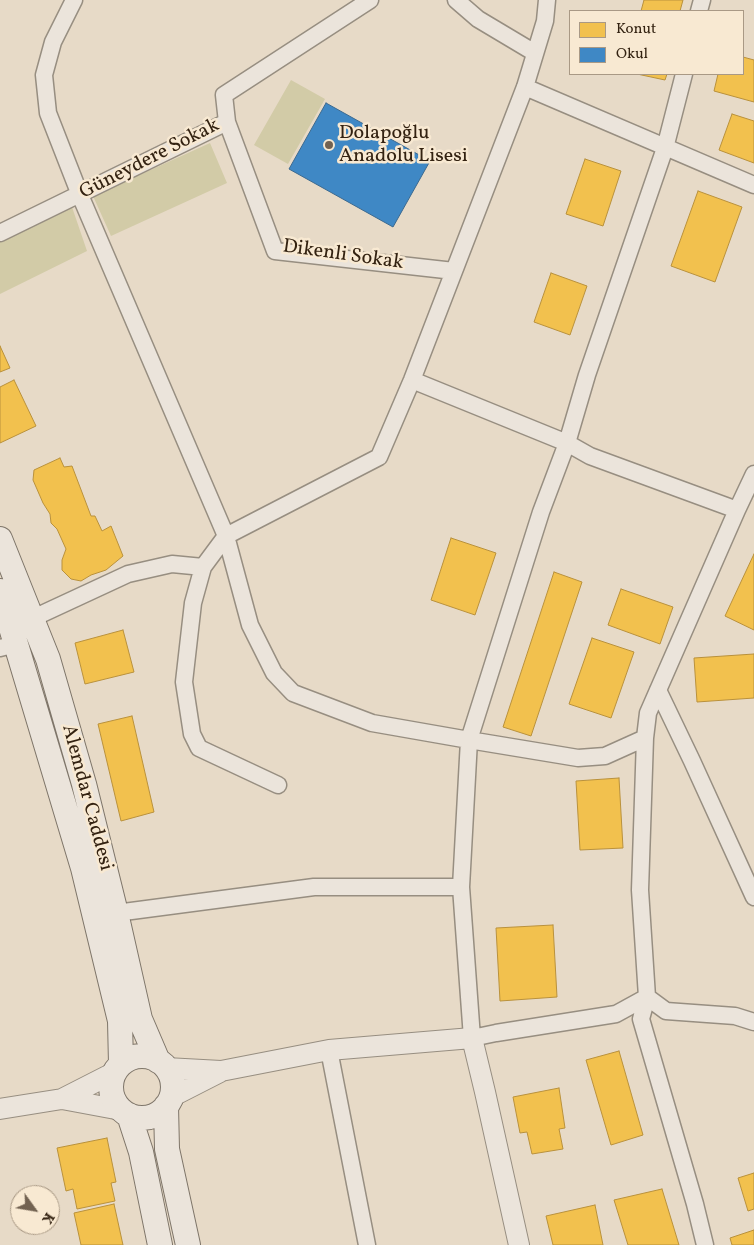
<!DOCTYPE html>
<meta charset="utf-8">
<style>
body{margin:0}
#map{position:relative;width:754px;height:1245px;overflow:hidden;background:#e7dac7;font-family:Vollkorn,serif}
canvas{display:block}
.legend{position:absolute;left:569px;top:10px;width:175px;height:65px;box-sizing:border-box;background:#f8e9d2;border:1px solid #a99985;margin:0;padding:6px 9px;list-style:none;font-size:15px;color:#321}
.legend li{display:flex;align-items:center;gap:10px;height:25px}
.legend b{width:25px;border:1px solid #a99985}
.north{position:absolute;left:10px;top:1185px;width:50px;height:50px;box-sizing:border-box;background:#f8e9d2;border:1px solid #a99985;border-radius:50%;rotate:122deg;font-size:14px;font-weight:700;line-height:20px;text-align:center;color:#321}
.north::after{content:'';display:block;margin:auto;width:18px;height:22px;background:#726251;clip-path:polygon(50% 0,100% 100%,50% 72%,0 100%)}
</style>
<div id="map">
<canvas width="754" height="1245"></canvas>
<ul class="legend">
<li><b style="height:14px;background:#f2c14e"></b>Konut</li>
<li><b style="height:14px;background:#3f88c5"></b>Okul</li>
</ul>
<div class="north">K</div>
</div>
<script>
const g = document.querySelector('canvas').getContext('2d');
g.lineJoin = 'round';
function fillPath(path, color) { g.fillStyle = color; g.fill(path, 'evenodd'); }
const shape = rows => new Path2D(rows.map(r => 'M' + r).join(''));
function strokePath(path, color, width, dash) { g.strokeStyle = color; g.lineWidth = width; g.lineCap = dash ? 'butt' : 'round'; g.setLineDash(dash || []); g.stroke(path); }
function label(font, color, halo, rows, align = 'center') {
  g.font = font + ' Vollkorn,serif'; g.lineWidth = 5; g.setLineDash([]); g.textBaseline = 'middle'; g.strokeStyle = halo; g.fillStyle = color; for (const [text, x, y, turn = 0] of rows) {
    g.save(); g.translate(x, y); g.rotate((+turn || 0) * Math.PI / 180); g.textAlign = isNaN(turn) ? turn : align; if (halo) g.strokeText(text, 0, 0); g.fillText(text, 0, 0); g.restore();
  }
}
fillPath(shape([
 [291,80,325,99,288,164,254,145],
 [210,143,227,183,111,236,93,196],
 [72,207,87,251,0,294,0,241]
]), '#d2cba7');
const homes = shape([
 [644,0,683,0,680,11,641,11,644,0],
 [743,57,754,60,754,102,714,91,718,74,743,74,743,57],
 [637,74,667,74,665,80,637,74],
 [732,114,754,121,754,163,719,150,732,114],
 [585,159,621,171,603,226,566,214,585,159],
 [698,191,742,207,715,282,671,266,698,191],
 [551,273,587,286,570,335,534,322,551,273],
 [0,346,10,368,0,372,0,346],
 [14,380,36,426,0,443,0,387,14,380],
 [60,458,64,467,72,466,91,516,95,516,102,531,111,526,123,556,106,570,91,575,81,581,71,579,62,570,62,560,66,549,57,529,51,523,50,514,43,503,33,480,34,470,60,458],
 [451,538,496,553,475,615,431,600,451,538],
 [754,554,754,630,725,616,754,554],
 [554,572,582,582,531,736,503,727,554,572],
 [621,589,673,607,660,644,608,625,621,589],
 [123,630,134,672,85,684,75,643,123,630],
 [592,638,634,652,611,718,569,704,592,638],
 [754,654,754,698,697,702,694,658,754,654],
 [132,716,154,812,121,821,98,724,132,716],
 [619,778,623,848,580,850,576,781,619,778],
 [553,925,557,997,500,1001,496,928,553,925],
 [619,1051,643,1135,611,1145,586,1060,619,1051],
 [559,1088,565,1128,559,1129,563,1149,532,1154,527,1132,520,1133,513,1097,559,1088],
 [107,1138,116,1182,111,1183,115,1201,77,1209,73,1189,66,1191,57,1148,107,1138],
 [754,1173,754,1209,748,1211,738,1178,754,1173],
 [662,1189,679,1245,628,1245,614,1200,662,1189],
 [114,1204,123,1245,81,1245,74,1213,114,1204],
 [595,1205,603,1245,553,1245,546,1216,595,1205],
 [754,1230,754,1245,732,1245,730,1238,754,1230]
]);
fillPath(homes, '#f2c14e');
strokePath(homes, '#b9913c', 1);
const schools = shape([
 [326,103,430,161,393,227,289,169,326,103]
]);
fillPath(schools, '#3f88c5');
strokePath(schools, '#3b698f', 1);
const minor = shape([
 [456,0,478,19,535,53],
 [547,0,545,21,525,87,412,380,379,457,226,536,250,625,274,673,293,693,372,723,469,740,578,758,605,756,645,738],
 [699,11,702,0],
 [684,74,665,148,587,375,567,443,541,512,469,740,461,887,472,1038,496,1033,616,1014,647,997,641,1019,695,1204,705,1245],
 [525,87,754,185],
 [227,122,275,251,454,271],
 [0,233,227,122,224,95,370,0],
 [412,380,567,443,590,456,737,510],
 [754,474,737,510,648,713,645,738,640,890,647,997,666,1011,735,1016,754,1022],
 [203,567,193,603,184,682,192,734,199,748,278,785],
 [31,619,128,574,172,564,203,567,226,536,80,195,48,113,44,75,53,42,74,0],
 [0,648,16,644],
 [658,690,692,761,754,897],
 [116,913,314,887,461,887],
 [329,1050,367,1245]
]);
const tertiary = shape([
 [166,1068,221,1071,329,1050,472,1038,485,1092,519,1245],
 [171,1097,220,1072],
 [62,1099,121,1110],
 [0,1109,62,1099,115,1072]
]);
const secondary = shape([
 [0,539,48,659,84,784,116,913,140,1019,158,1061],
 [0,591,83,868,120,1021,121,1064],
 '111 1087a31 31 0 1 1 62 0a31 31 0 1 1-62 0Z',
 [166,1106,167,1149,188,1245],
 [129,1115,141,1152,160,1245]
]);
strokePath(minor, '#978e81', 19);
strokePath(tertiary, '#978e81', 22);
strokePath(secondary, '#7e7569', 26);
strokePath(minor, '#ebe4db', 16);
strokePath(tertiary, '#ebe4db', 20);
strokePath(secondary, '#ebe4db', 24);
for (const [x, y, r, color] of [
 [329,145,5,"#726251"]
]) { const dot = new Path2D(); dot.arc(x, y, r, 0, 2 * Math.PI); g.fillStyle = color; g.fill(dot); strokePath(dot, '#f8e9d2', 2); }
label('20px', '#321', '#f8e9d2', [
 ["Dolapoğlu",339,134],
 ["Anadolu Lisesi",339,157]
], 'left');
label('20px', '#321', '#f8e9d2', [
 ["Güneydere Sokak",150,160,-27],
 ["Dikenli Sokak",343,256,8],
 ["Alemdar Caddesi",86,798,75]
]);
</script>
